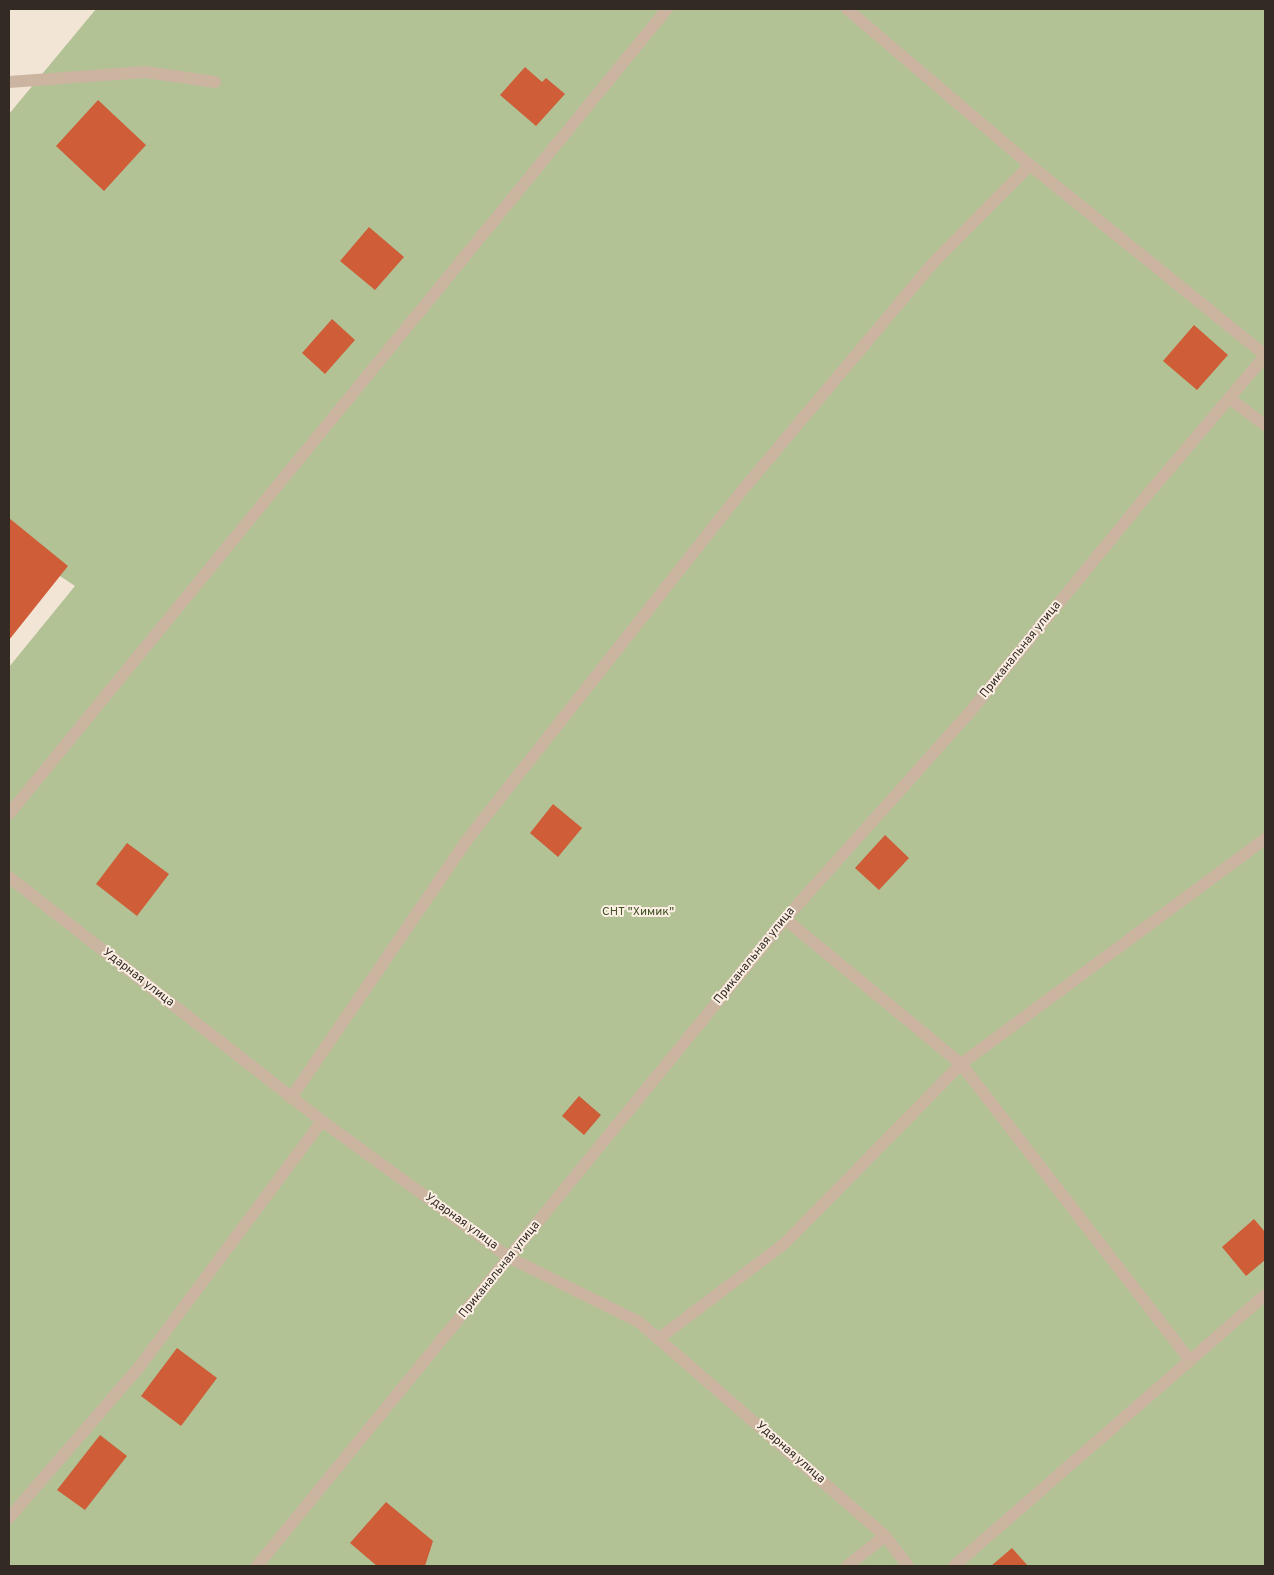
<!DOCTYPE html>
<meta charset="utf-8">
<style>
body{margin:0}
#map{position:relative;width:1274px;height:1575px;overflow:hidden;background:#f2e5d6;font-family:Overpass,sans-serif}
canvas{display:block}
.frame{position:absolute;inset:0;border:10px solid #342a24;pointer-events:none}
</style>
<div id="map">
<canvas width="1274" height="1575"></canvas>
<div class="frame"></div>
</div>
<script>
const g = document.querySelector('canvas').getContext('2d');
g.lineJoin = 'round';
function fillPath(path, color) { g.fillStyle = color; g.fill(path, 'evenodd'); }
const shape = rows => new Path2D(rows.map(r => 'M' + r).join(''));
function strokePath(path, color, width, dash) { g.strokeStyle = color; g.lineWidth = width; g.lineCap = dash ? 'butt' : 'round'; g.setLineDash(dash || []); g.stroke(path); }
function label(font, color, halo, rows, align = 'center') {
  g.font = font + ' Overpass,sans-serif'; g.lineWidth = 4; g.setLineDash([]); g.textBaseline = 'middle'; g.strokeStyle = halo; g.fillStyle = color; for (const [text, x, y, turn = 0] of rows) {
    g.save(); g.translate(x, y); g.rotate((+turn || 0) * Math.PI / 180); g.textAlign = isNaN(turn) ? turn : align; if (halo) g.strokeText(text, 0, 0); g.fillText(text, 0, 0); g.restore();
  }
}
fillPath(shape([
 [96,9,1265,9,1265,1566,9,1566,9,667,75,586,9,542,9,114]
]), '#b2c295');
fillPath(shape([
 [525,67,542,82,546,78,565,94,536,126,500,95],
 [98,100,146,145,104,191,56,146],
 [369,227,404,257,375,290,340,261],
 [332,319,355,340,325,374,302,353],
 [1194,325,1228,355,1197,390,1163,361],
 [9,518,68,566,9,640],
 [553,804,582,828,558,857,530,833],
 [885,835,909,858,879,890,855,868],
 [127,843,169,874,137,916,96,884],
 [579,1096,601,1115,584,1135,562,1116],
 [1254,1219,1265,1232,1265,1260,1246,1276,1222,1247],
 [177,1348,217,1378,181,1426,141,1396],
 [100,1435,127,1456,85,1510,57,1490],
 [386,1502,433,1541,425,1566,377,1566,350,1543],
 [1012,1548,1028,1566,991,1566]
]), '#cf5d37');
strokePath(shape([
 [9,82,145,72,215,82]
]), '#cbb5a1', 12);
strokePath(shape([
 [847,9,1030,165],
 [1229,398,1265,425],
 [9,814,667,9],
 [9,877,322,1121,510,1258,639,1322,885,1536,908,1566],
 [785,919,961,1064,1189,1359],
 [291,1098,467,840,741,492,933,263,1030,165,1265,355],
 [658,1339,784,1244,961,1064,1265,839],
 [9,1518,140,1366,322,1121],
 [257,1566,785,919,970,712,1148,494,1265,356],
 [847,1566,885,1536],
 [954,1566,1265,1295]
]), '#cbb5a1', 12);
label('12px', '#342a24', '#faefe2', [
 ["Приканальная улица",1021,650,-51],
 ["Приканальная улица",755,956,-51],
 ["Ударная улица",138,978,38],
 ["Ударная улица",461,1222,36],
 ["Приканальная улица",500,1270,-51],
 ["Ударная улица",790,1453,41]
]);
label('12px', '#435427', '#faefe2', [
 ["СНТ \"Химик\"",638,913]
]);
</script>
